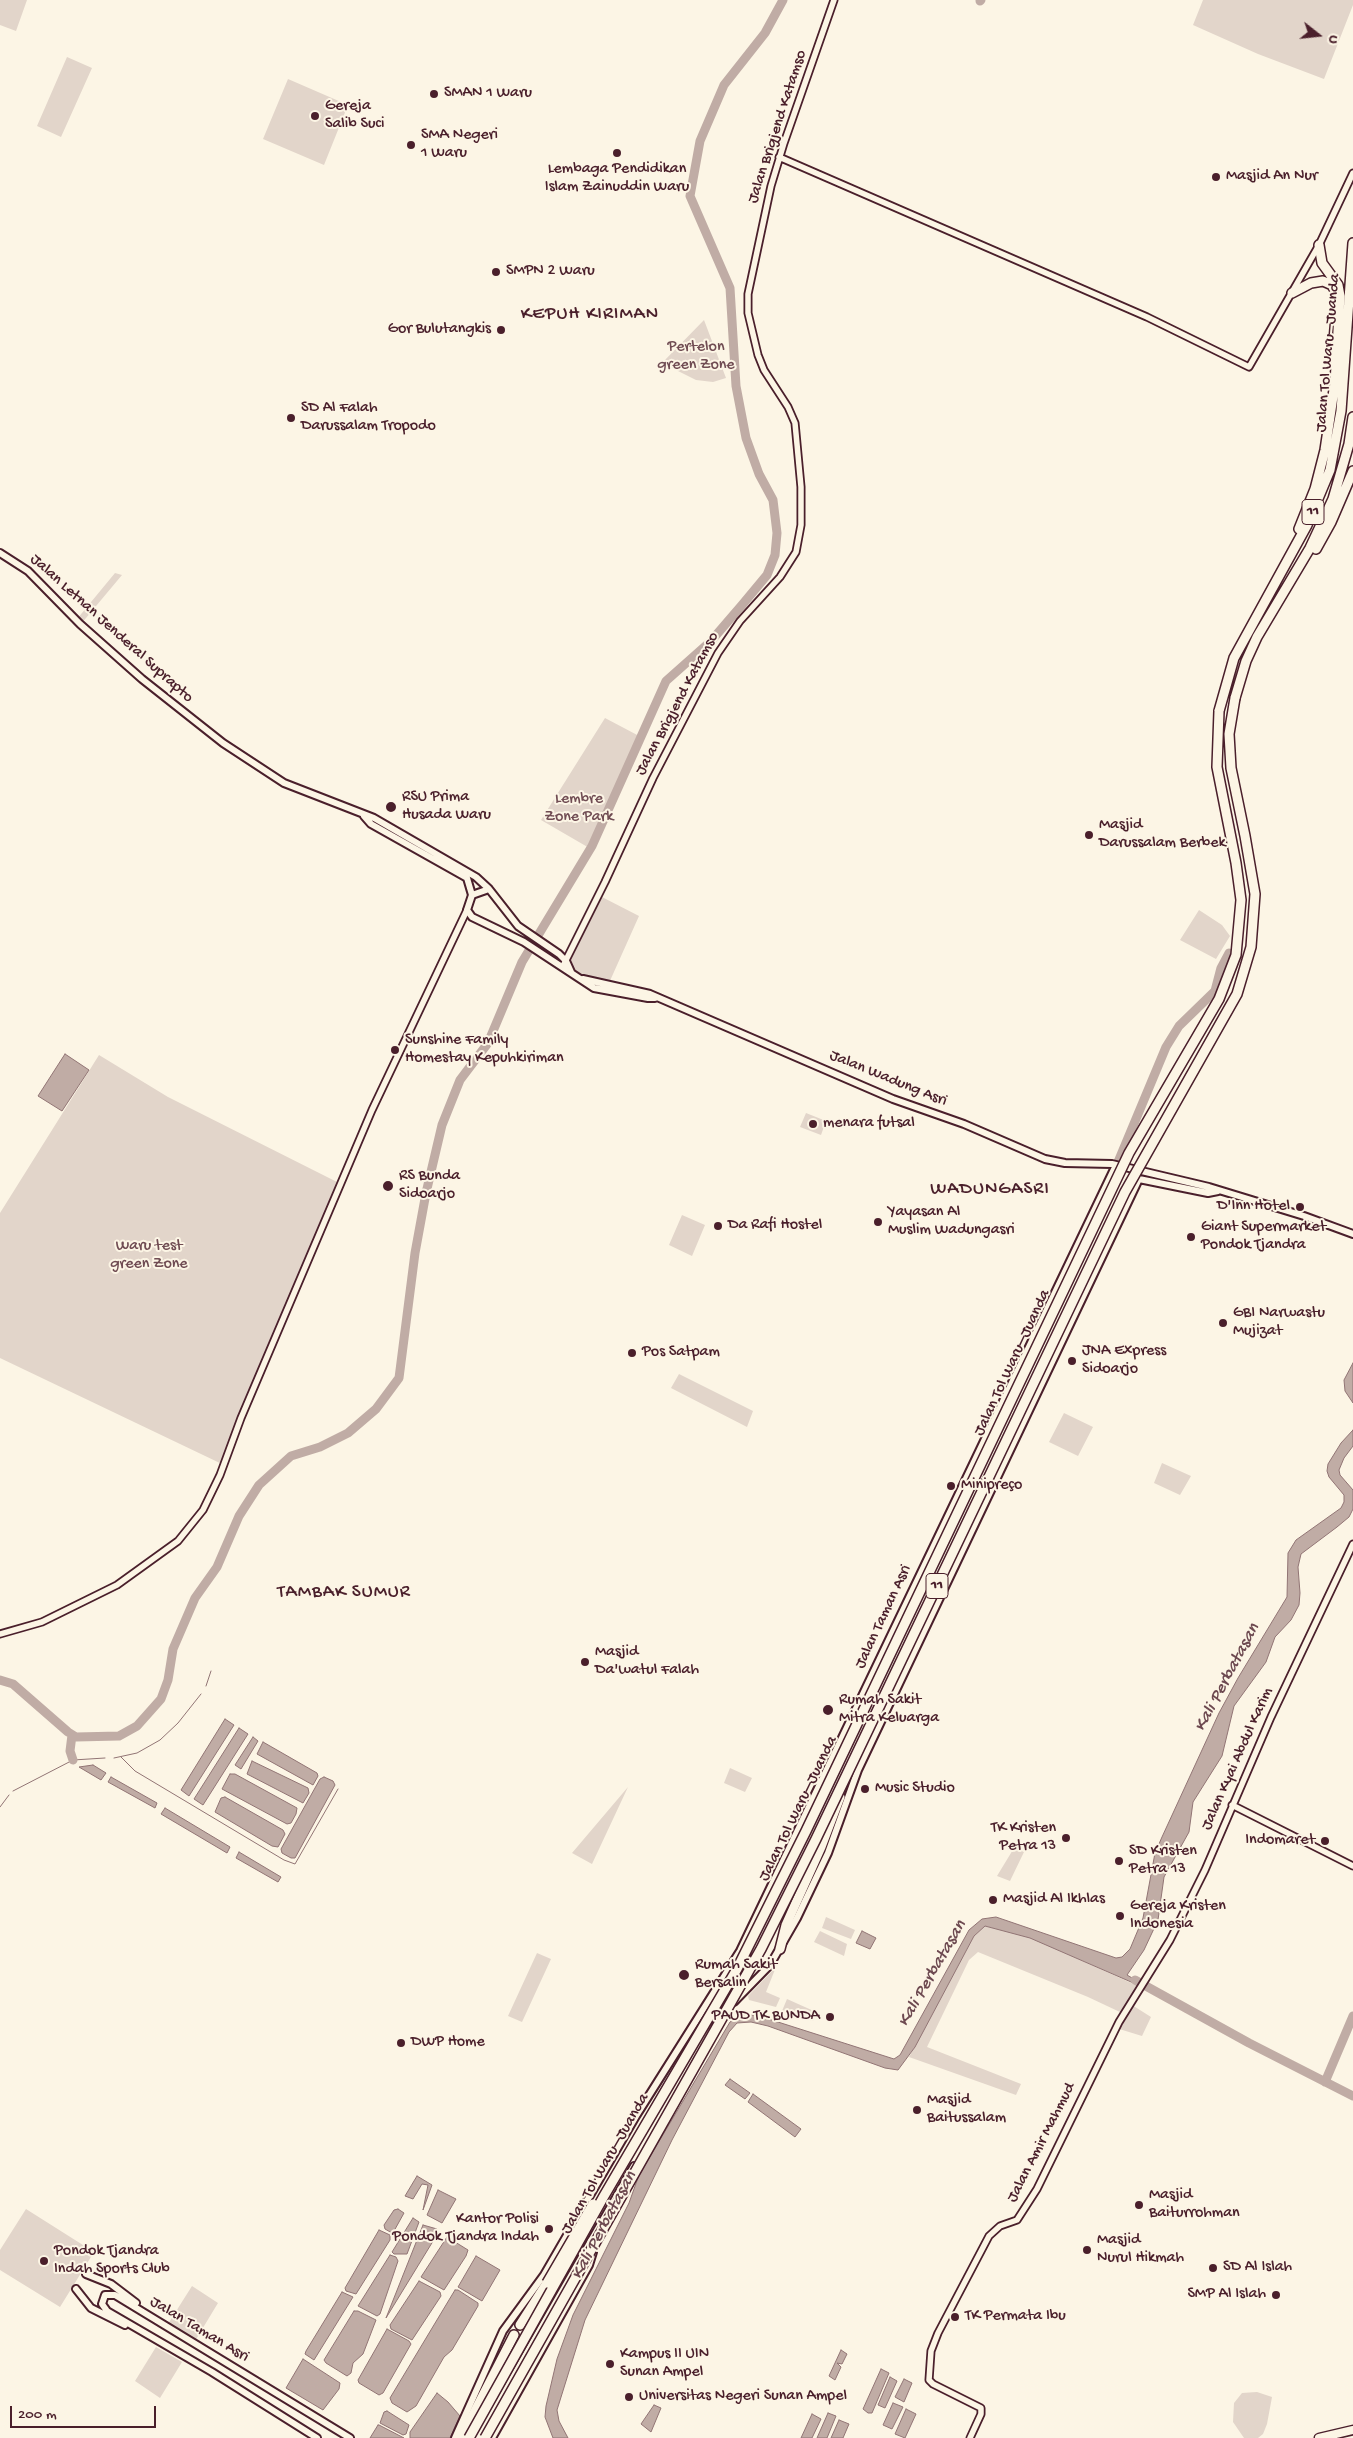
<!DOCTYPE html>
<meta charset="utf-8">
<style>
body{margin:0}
#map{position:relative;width:1353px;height:2438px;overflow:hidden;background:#fcf5e5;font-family:"Gochi Hand",sans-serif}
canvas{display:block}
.north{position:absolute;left:1293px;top:10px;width:50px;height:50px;-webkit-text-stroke:4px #fcf5e5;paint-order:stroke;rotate:106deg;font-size:14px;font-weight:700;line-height:20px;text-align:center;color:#4a1f2b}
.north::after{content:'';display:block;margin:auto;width:18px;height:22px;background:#4a1f2b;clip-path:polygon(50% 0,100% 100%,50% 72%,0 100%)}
.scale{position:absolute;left:10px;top:2406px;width:146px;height:22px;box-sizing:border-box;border:2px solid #4a1f2b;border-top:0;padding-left:6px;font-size:15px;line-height:18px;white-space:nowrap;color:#4a1f2b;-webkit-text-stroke:4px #fcf5e5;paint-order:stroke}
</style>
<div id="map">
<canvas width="1353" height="2438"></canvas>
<div class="north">U</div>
<div class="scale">200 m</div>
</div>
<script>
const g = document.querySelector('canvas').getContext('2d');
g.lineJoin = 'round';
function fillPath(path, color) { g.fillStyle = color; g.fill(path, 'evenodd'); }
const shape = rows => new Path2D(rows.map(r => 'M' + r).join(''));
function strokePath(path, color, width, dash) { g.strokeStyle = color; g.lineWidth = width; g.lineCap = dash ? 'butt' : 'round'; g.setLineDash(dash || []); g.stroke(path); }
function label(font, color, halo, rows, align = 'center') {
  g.font = font + ' "Gochi Hand",sans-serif'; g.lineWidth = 4; g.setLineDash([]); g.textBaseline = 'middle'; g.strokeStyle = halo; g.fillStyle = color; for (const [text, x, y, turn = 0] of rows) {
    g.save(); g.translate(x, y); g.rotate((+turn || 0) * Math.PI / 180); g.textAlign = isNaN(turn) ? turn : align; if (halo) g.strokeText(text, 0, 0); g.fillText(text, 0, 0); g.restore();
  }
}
fillPath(shape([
 [0,0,27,0,16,31,0,25],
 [1203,0,1353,0,1353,5,1324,79,1258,54,1193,25],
 [67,57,92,68,61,137,37,126],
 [288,79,348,105,324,165,263,139],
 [704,320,726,378,713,382,696,380,662,363],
 [115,573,122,575,81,624,77,619],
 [605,718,641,737,591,849,541,820],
 [600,896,639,916,609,983,588,981,573,971,568,962],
 [1199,910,1222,925,1230,936,1216,959,1180,940],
 [99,1055,168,1097,341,1184,224,1465,0,1358,0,1213],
 [806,1113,826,1121,821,1135,800,1127],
 [682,1215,705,1225,692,1256,669,1245],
 [679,1374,753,1411,747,1427,671,1388],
 [1064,1413,1093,1427,1078,1456,1049,1442],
 [1162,1463,1191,1476,1180,1495,1154,1483],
 [730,1768,752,1778,745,1792,724,1783],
 [628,1787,592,1864,572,1853],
 [1014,1848,1024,1852,1010,1881,997,1876],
 [826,1917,855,1930,851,1939,822,1928],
 [985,1926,1030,1937,1140,1987,1122,2013,1088,1997,978,1952,969,1960,927,2047,1021,2084,1016,2095,909,2057,974,1936],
 [820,1931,847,1944,844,1956,814,1942],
 [537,1953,551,1959,522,2022,508,2016],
 [776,1967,766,1992,780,1998,776,2007,749,2000,748,1996],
 [787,1999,816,2012,813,2021,782,2011],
 [1132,2005,1151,2017,1142,2036,1116,2028],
 [26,2209,94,2252,60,2307,0,2270,0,2250],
 [192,2286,218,2303,195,2341,168,2324],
 [156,2347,182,2362,160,2398,135,2381],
 [1257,2392,1272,2397,1267,2424,1263,2434,1258,2438,1244,2438,1233,2422,1234,2403,1242,2393]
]), '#e2d5ca');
const water = shape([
 [65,1054,89,1070,62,1111,38,1096,65,1054],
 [1353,1363,1353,1403,1345,1391,1344,1380,1353,1363],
 [1353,1430,1353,1446,1344,1458,1339,1470,1340,1475,1353,1490,1353,1509,1349,1517,1337,1527,1301,1554,1298,1567,1300,1593,1299,1605,1291,1620,1275,1637,1266,1662,1234,1706,1222,1756,1193,1802,1189,1832,1164,1877,1158,1920,1144,1950,1127,1975,1139,1982,1138,1985,1030,1938,985,1926,974,1936,915,2047,898,2070,885,2068,768,2026,751,2022,737,2023,729,2032,672,2140,585,2320,557,2410,559,2421,568,2438,553,2438,545,2417,546,2406,557,2359,573,2315,629,2203,639,2175,730,2022,741,2015,756,2015,894,2059,900,2055,969,1930,982,1919,996,1917,1116,1958,1122,1957,1130,1949,1143,1918,1155,1853,1162,1837,1219,1713,1238,1678,1287,1597,1288,1553,1296,1540,1341,1508,1344,1502,1344,1495,1329,1477,1327,1471,1328,1464,1341,1443,1353,1430],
 [225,1719,234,1725,189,1796,181,1790,225,1719],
 [239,1728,248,1734,203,1805,194,1799,239,1728],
 [253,1737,258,1741,241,1769,235,1765,253,1737],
 [263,1742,317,1773,318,1776,313,1785,257,1754,263,1742],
 [252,1761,308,1788,309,1793,303,1803,247,1774,252,1761],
 [93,1765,106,1773,101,1780,79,1767,93,1765],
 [230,1774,235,1774,297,1808,296,1814,291,1823,287,1824,222,1789,230,1774],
 [111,1777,157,1803,155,1808,108,1782,111,1777],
 [324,1777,333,1781,335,1785,295,1858,291,1858,282,1853,281,1849,320,1779,324,1777],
 [225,1797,283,1830,285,1834,278,1847,272,1846,215,1812,221,1798,225,1797],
 [165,1808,230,1847,227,1853,161,1814,165,1808],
 [239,1852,281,1877,278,1882,236,1858,239,1852],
 [862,1931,876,1938,870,1949,856,1943,862,1931],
 [730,2079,750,2093,745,2099,725,2085,730,2079],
 [753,2094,801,2129,795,2137,748,2102,753,2094],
 [417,2176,432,2185,423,2210,428,2185,422,2184,413,2199,405,2196,417,2176],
 [438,2190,456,2199,442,2223,427,2215,438,2190],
 [398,2209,404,2213,394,2231,392,2233,385,2229,384,2225,394,2210,398,2209],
 [413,2218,419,2222,407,2254,394,2254,392,2252,413,2218],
 [423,2225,437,2229,438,2233,386,2318,423,2225],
 [379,2230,390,2235,390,2240,356,2294,346,2291,345,2288,379,2230],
 [447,2237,468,2250,466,2256,444,2290,421,2277,447,2237],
 [390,2255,396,2257,398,2261,380,2314,377,2316,358,2306,390,2255],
 [476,2256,500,2270,482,2301,458,2287,476,2256],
 [419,2281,440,2292,441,2296,412,2340,391,2329,390,2325,419,2281],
 [455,2290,458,2290,478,2303,478,2306,452,2350,444,2357,416,2406,407,2412,392,2403,390,2398,455,2290],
 [342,2292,353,2297,314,2360,305,2354,306,2351,342,2292],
 [354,2311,358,2311,376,2320,363,2354,353,2363,351,2373,347,2376,326,2363,324,2360,354,2311],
 [387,2329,409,2341,411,2344,383,2393,379,2395,359,2383,358,2380,387,2329],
 [841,2350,847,2354,842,2364,837,2363,841,2367,835,2380,829,2376,841,2350],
 [303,2359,340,2383,339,2389,323,2410,286,2388,303,2359],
 [881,2369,889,2373,872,2413,868,2413,863,2409,881,2369],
 [890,2377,897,2381,885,2408,878,2405,890,2377],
 [904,2379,912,2383,904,2402,895,2397,904,2379],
 [437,2393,448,2402,460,2416,450,2438,410,2438,410,2432,437,2393],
 [893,2403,903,2407,892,2429,883,2425,893,2403],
 [654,2405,661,2408,651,2432,641,2424,654,2405],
 [906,2409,916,2414,905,2438,895,2434,906,2409],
 [387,2411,409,2425,406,2434,403,2435,380,2423,384,2412,387,2411],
 [828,2413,836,2416,827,2438,817,2438,828,2413],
 [812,2414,821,2419,812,2438,801,2438,812,2414],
 [839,2420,849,2424,843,2438,831,2438,839,2420],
 [378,2425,379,2425,404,2438,370,2438,378,2425]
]);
fillPath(water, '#c0aca5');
strokePath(water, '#917474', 1);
strokePath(shape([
 [206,1686,211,1671],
 [121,1757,135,1771,284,1860,295,1864,338,1789],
 [114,1758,137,1753,160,1740,178,1723,201,1694],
 [13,1791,73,1760,105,1758],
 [0,1807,9,1795]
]), '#917474', 1);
strokePath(shape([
 [980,1,981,0],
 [1118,1162,1166,1047,1179,1026,1215,991,1221,968,1229,953],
 [0,1680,13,1684,68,1732,76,1737,119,1736,137,1726,161,1699,168,1680,173,1649,195,1598,217,1567,239,1516,259,1485,291,1456,320,1447,348,1433,376,1409,399,1378,415,1253,426,1193,442,1125,460,1080,488,1043,522,962,592,846,666,681,711,641,742,605,767,575,775,555,777,533,773,500,759,474,746,438,736,386,730,288,690,196,700,141,724,85,765,33,783,0],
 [72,1735,70,1751,73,1760],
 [1135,1980,1249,2043,1353,2096],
 [1325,2082,1353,2016]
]), '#c0aca5', 9);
const tertiary = shape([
 [779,157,1147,317,1249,367,1319,245,1353,173],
 [564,964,605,882,653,778,718,653,740,621,780,577,796,552,801,525,801,487,795,423,788,407,764,370,758,355,748,313,748,294,771,186,784,143,834,0],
 [0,1634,42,1622,117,1585,178,1541,203,1510,220,1475,241,1418,372,1110,467,910],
 [1232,1805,1353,1866],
 [970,2438,981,2414,981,2408,933,2384,929,2380,931,2351,938,2333,989,2236,1000,2226,1017,2220,1037,2189,1119,2022,1170,1940,1205,1870,1271,1717,1353,1544]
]);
const secondary = shape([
 [0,553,28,571,80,624,142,679,223,743,284,783,374,818,476,877,489,889,518,926,559,954,566,961,571,972],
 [364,816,371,824,467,878,472,895,467,910,472,917,524,942,594,988,648,998,655,998],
 [472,895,489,889],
 [583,979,650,994,893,1099,964,1124,1045,1159,1065,1163,1112,1164,1209,1187,1304,1216,1353,1234],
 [1137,1176,1139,1179,1208,1193,1218,1191],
 [734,2002,770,1965,797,1918,828,1853,858,1770,1139,1179],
 [86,2274,111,2284,136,2303],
 [76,2289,91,2308,125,2325],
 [317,2438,212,2372,107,2311,102,2304,105,2295,115,2295,350,2438],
 [455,2438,503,2331,544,2275,636,2116,740,1951,1116,1165],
 [478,2438,634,2166],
 [492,2438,589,2265,593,2252]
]);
const primary = shape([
 [1319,2438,1353,2430]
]);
const motorway = shape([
 [1292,293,1311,283,1323,281,1332,285,1336,292],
 [1299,529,1315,489,1325,450,1335,383,1340,296,1338,285,1322,263,1319,245],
 [1316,549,1331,522,1353,471],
 [1235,698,1246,661,1257,637,1310,548,1333,499,1349,444,1353,417],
 [1219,711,1234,658,1307,525,1330,470,1341,411,1353,243],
 [780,1949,786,1925,821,1847,840,1797],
 [520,2325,547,2283],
 [461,2438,514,2335]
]);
strokePath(tertiary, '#4a1f2b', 9);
strokePath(secondary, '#4a1f2b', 10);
strokePath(primary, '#4a1f2b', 11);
strokePath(motorway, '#4a1f2b', 12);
strokePath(tertiary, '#fcf5e5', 5.5);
strokePath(secondary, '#fcf5e5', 6);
strokePath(primary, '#fcf5e5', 8);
strokePath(motorway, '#fcf5e5', 9);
const motorwayBridge = shape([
 [547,2283,593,2204],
 [469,2438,604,2196,737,1969,806,1831,1129,1153,1219,999,1236,955,1241,900,1236,863,1217,767,1219,711],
 [485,2438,761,1949,816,1839,1125,1192,1237,994,1251,947,1255,894,1245,836,1231,768,1229,734,1235,698]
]);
strokePath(motorwayBridge, '#4a1f2b', 12, []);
strokePath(motorwayBridge, '#fcf5e5', 9);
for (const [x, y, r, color] of [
 [434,94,5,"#4a1f2b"],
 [315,116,5,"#4a1f2b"],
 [411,145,5,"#4a1f2b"],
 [617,153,5,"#4a1f2b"],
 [1216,177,5,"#4a1f2b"],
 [496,272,5,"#4a1f2b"],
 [501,330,5,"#4a1f2b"],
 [291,418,5,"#4a1f2b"],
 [391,807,6,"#4a1f2b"],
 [1089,835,5,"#4a1f2b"],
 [395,1050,5,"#4a1f2b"],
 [813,1124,5,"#4a1f2b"],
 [388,1186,6,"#4a1f2b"],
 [1300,1207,5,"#4a1f2b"],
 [878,1222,5,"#4a1f2b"],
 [718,1226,5,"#4a1f2b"],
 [1191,1237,5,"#4a1f2b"],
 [1223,1323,5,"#4a1f2b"],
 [632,1353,5,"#4a1f2b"],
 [1072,1361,5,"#4a1f2b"],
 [951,1486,5,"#4a1f2b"],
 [585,1662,5,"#4a1f2b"],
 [828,1710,6,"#4a1f2b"],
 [865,1789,5,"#4a1f2b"],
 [1066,1838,5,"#4a1f2b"],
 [1325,1841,5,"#4a1f2b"],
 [1119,1861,5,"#4a1f2b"],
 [993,1900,5,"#4a1f2b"],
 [1120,1916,5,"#4a1f2b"],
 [684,1975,6,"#4a1f2b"],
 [830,2017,5,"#4a1f2b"],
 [401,2043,5,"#4a1f2b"],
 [917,2110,5,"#4a1f2b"],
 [1139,2205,5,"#4a1f2b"],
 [549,2229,5,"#4a1f2b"],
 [1087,2250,5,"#4a1f2b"],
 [44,2261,5,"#4a1f2b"],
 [1213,2268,5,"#4a1f2b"],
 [1276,2295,5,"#4a1f2b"],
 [955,2317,5,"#4a1f2b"],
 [610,2364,5,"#4a1f2b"],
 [629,2397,5,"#4a1f2b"]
]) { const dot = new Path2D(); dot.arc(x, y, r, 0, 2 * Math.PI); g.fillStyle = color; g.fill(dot); strokePath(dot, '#fcf5e5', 2); }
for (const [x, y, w] of [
 [1313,512,22],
 [937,1586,22]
]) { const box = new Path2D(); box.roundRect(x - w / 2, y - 12.5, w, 25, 4); g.fillStyle = '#fcf5e5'; g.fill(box); strokePath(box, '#4a1f2b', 1); }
label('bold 15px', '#4a1f2b', null, [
 ["11",1313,512],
 ["11",937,1586]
]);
label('16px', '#4a1f2b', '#fcf5e5', [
 ["SMAN 1 Waru",444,94],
 ["Gereja",325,107],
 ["Salib Suci",325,125],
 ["SMA Negeri",421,136],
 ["1 Waru",421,154],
 ["Lembaga Pendidikan",617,170,"center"],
 ["Islam Zainuddin Waru",617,188,"center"],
 ["Masjid An Nur",1226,177],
 ["SMPN 2 Waru",506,272],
 ["Gor Bulutangkis",491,330,"right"],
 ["SD Al Falah",301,409],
 ["Darussalam Tropodo",301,427],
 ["RSU Prima",402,798],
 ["Husada Waru",402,816],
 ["Masjid",1099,826],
 ["Darussalam Berbek",1099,844],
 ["Sunshine Family",405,1041],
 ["Homestay Kepuhkiriman",405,1059],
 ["menara futsal",823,1124],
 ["RS Bunda",399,1177],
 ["Sidoarjo",399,1195],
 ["D'Inn Hotel",1290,1207,"right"],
 ["Yayasan Al",888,1213],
 ["Muslim Wadungasri",888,1231],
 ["Da Rafi Hostel",728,1226],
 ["Giant Supermarket",1201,1228],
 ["Pondok Tjandra",1201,1246],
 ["GBI Narwastu",1233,1314],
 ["Mujizat",1233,1332],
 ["JNA Express",1082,1352],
 ["Sidoarjo",1082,1370],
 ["Pos Satpam",642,1353],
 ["Minipreço",961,1486],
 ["Masjid",595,1653],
 ["Da'watul Falah",595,1671],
 ["Rumah Sakit",839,1701],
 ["Mitra Keluarga",839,1719],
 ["Music Studio",875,1789],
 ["TK Kristen",1056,1829,"right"],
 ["Petra 13",1056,1847,"right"],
 ["Indomaret",1315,1841,"right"],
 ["SD Kristen",1129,1852],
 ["Petra 13",1129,1870],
 ["Masjid Al Ikhlas",1003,1900],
 ["Gereja Kristen",1130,1907],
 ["Indonesia",1130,1925],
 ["Rumah Sakit",695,1966],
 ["Bersalin",695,1984],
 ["PAUD TK BUNDA",820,2017,"right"],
 ["DWP Home",411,2043],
 ["Masjid",927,2101],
 ["Baitussalam",927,2119],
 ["Masjid",1149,2196],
 ["Baiturrohman",1149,2214],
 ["Kantor Polisi",539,2220,"right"],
 ["Pondok Tjandra Indah",539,2238,"right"],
 ["Masjid",1097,2241],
 ["Nurul Hikmah",1097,2259],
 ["Pondok Tjandra",54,2252],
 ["Indah Sports Club",54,2270],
 ["SD Al Islah",1223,2268],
 ["SMP Al Islah",1266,2295,"right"],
 ["TK Permata Ibu",965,2317],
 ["Kampus II UIN",620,2355],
 ["Sunan Ampel",620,2373],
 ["Universitas Negeri Sunan Ampel",639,2397]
], 'left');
label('16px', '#4a1f2b', '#fcf5e5', [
 ["Jalan Brigjend Katamso",778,127,-72],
 ["Jalan Tol Waru–Juanda",1329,353,-85],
 ["Jalan Letnan Jenderal Suprapto",111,629,42],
 ["Jalan Brigjend Katamso",678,704,-62],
 ["Jalan Wadung Asri",888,1079,22],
 ["Jalan Tol Waru–Juanda",1013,1363,-65],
 ["Jalan Taman Asri",884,1617,-65],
 ["Jalan Kyai Abdul Karim",1238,1759,-66],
 ["Jalan Tol Waru–Juanda",799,1809,-64],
 ["Jalan Amir Mahmud",1042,2143,-63],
 ["Jalan Tol Waru–Juanda",606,2164,-60],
 ["Jalan Taman Asri",199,2330,31]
]);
label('16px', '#704c53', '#fcf5e5', [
 ["Pertelon",696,348],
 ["green Zone",696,366],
 ["Lembre",579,800],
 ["Zone Park",579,818],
 ["Waru test",149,1247],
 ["green Zone",149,1265]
]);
label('italic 18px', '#6d4950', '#fcf5e5', [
 ["Kali Perbatasan",1228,1678,-62],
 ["Kali Perbatasan",933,1974,-60],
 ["Kali Perbatasan",605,2226,-62]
]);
g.letterSpacing = '1px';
label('19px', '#4a1f2b', '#fcf5e5', [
 ["KEPUH KIRIMAN",590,315],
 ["WADUNGASRI",990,1190],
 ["TAMBAK SUMUR",344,1593]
]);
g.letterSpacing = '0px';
</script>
